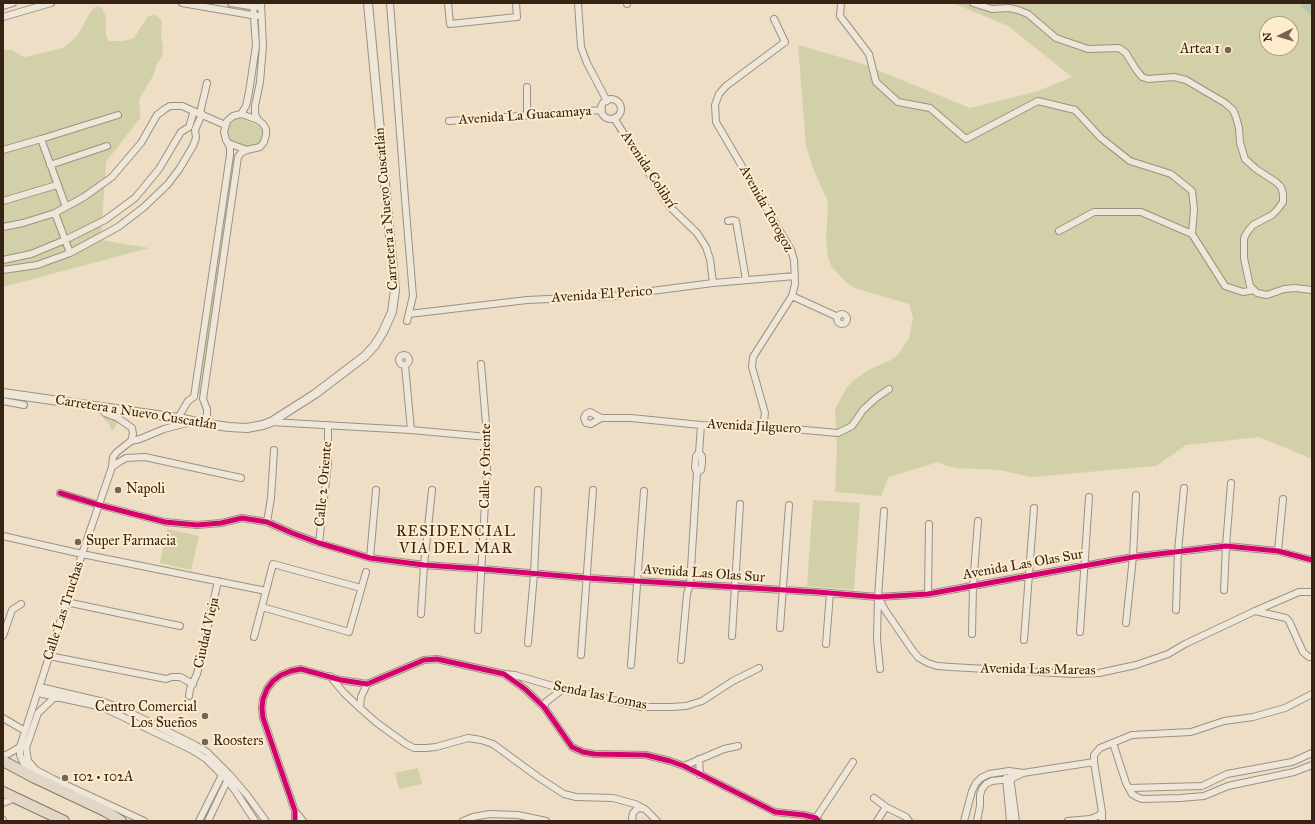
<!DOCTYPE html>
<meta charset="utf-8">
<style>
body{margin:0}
#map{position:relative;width:1315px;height:824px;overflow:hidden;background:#eddec5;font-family:"IM FELL Great Primer",serif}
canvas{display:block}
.frame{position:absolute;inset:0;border:4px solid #362314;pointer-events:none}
.north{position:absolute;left:1259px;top:16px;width:40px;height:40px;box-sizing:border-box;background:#feeccf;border:1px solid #ae9c84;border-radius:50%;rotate:265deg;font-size:11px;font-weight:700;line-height:16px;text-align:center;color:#362314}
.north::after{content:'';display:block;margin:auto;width:14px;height:18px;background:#766452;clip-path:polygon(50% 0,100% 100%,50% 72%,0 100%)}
</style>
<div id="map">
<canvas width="1315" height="824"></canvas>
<div class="frame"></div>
<div class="north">N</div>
</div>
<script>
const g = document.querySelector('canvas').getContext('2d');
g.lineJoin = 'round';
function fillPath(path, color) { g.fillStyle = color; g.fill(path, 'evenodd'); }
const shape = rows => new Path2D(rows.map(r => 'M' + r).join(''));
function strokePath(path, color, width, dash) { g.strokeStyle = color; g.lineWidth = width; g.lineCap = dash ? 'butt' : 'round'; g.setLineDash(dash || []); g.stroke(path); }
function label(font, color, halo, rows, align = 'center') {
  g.font = font + ' "IM FELL Great Primer",serif'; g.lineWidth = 4; g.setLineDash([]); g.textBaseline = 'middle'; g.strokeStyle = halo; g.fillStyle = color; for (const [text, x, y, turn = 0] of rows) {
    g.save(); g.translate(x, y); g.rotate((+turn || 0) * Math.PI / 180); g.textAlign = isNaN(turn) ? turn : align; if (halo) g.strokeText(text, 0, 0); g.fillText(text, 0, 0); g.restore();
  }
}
fillPath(shape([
 [953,3,1312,3,1312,459,1259,437,1186,445,1156,466,1031,477,1000,470,957,468,947,466,938,462,889,477,881,496,835,492,837,450,835,409,847,387,854,380,870,369,889,361,898,355,909,338,913,318,909,304,854,288,846,282,832,267,828,258,826,239,828,209,827,199,814,171,806,146,798,45,860,63,970,108,1038,91,1072,77,1008,26],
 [1267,24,1291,24,1291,48,1267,48],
 [97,6,102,8,104,13,106,17,106,37,109,41,124,41,134,38,148,16,154,15,158,17,162,21,161,36,163,46,162,56,156,66,153,76,140,98,139,103,140,108,140,118,106,162,101,240,149,248,3,287,3,50,12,50,20,55,25,57,63,48,77,36,90,13,93,9],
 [239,118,259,126,262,130,262,138,261,141,256,145,248,147,231,140,228,136,227,132,230,125,234,119],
 [234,154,236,155,217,286,213,285],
 [212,292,216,293,200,395,196,394],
 [101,410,129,414,121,418,112,431,109,424,104,420],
 [813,500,860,503,854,590,807,586],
 [167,529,199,536,191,570,160,563],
 [418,768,422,784,399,789,395,773]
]), '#d1d0a8');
strokePath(shape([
 [1305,3,1312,10]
]), '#b6c7b6', 10);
const minor = shape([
 [182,3,257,16],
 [231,3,256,7],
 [390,3,405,199,413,296,407,321],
 [448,3,450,24,517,17,516,3],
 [578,3,581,47,587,63,607,101],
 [627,3,627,4],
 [841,3,840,16,869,54,876,82,898,102,930,108,966,139,1038,101,1075,110,1101,138,1130,161,1171,174,1192,191,1194,209,1192,234],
 [973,3,992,9,1009,8,1018,10,1028,14,1056,38,1088,49,1119,48,1126,53,1135,68,1142,77,1148,79,1174,77,1186,80,1225,103,1233,110,1236,117,1239,128,1240,143,1245,159,1256,169,1276,182,1281,187,1283,194,1283,202,1277,210,1272,215,1253,225,1248,231,1244,238,1244,258,1250,286,1257,293,1267,295,1284,289,1295,288,1312,290],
 [3,6,13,3],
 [3,17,51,3],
 [527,87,527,115],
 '601 109a10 10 0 1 1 20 0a10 10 0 1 1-20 0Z',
 [200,113,207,83],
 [241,114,258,120,263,124,266,129,266,135,264,142,260,147,247,150,228,143,226,140,224,132,227,121,233,116,241,114],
 [241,114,246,106,249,92,256,46,253,3],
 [614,118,670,207,697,233,706,247,710,259,713,283],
 [258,120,255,114,255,106,260,82,263,46,261,3],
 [449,121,602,110],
 [41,139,118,115],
 [3,150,41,139,66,207],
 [50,165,107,146],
 [3,201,57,185],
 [55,213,70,253],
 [728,221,733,220,736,221,746,280],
 [3,227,23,223,55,213,84,197,112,177,141,143,157,115,165,109,170,106,182,106,225,125],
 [1059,231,1094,212,1141,212,1192,234,1225,286,1243,292,1254,290],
 [3,260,31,254,65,240,105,220,135,198,159,169,181,132,189,127,194,111],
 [3,270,37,265,70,253,118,227,144,207,168,184,180,168,193,146,196,138,195,130,202,114],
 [792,296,838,317],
 '837 319a5 5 0 1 1 10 0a5 5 0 1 1-10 0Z',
 [409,314,527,300,613,296,713,283,795,276],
 '399 360a5 5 0 1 1 10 0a5 5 0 1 1-10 0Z',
 [405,365,411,430],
 [3,401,24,405],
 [100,407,105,413,118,418,132,428,133,434,131,441],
 [178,418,188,401,194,397,230,155,230,148,228,143],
 [601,418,591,424,586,423,584,418,586,414,590,412,601,418,631,418,701,425,761,426,838,433,852,426,863,410,876,398,889,389],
 [271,422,411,430,488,437],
 [207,424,207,409,203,399,238,157,241,153,247,150],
 [761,426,764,421,765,413,752,367,753,357,792,296,795,284,794,260,791,250,716,122,715,105,719,94,726,86,785,42,774,19],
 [112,467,113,457,117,452,131,441,140,439,164,429,191,422],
 [697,472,701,470,702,463,702,456,699,453],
 [60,493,99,505,165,522,197,525,221,523,242,518,267,522,292,533,319,543,370,558,424,565,482,569,587,578,817,592,878,597,928,594,1133,557,1226,546,1278,551,1312,560],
 [267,522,271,498,274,450],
 [3,536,82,554,266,591],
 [319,543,328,463,328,425],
 [1278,551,1283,499],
 [370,558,376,490],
 [1224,590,1226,546,1231,483],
 [928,594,929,524],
 [878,597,885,610,913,651,919,658,928,663,937,666,951,667,1074,674,1099,673,1136,665,1168,654,1185,644,1255,611,1299,592,1312,592],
 [66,602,180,626],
 [262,607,349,632,366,572],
 [1176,610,1178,551,1184,488],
 [1255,611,1286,618,1289,621,1303,652,1309,657,1312,657],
 [421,614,424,565,432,490],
 [1126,623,1133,557,1136,495],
 [780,628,789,505],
 [478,630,488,448,481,364],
 [1080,632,1089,497],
 [972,634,973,586,978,521],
 [3,636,12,610,21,604],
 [732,636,740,504],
 [254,637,273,564,361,588],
 [1024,640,1034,508],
 [528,643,534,574,538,490],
 [826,644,830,593],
 [581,655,593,490],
 [49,656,166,679,172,677,180,677,193,684],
 [681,660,687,594,690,584,697,472,695,468,696,456,699,453,701,425],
 [631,665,644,491],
 [880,669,877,639,878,597,884,511],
 [505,674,515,675,563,689,588,694,642,707,671,707,686,706,702,701,733,681,759,668],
 [330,676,344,693,360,708],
 [367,684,361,697,360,708,377,723,406,744,414,748,426,748,436,747,468,738,481,740,493,744,538,777,564,794,576,797,613,798,635,804,643,808],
 [40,687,104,702,125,710,195,745,207,752,230,775,247,795,266,821],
 [38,693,102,707,192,750,206,759,228,781,236,792,255,821],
 [56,696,38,713,26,748,28,761,36,770,53,779,144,821],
 [189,696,190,689,197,674,218,581],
 [544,707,546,702,563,689],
 [3,718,25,731],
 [1113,743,1126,783,1132,794,1137,797,1142,799,1180,798,1204,796,1228,786,1294,772,1312,765],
 [3,756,8,754,20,747],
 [699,759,700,775],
 [684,766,724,749,738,746],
 [31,774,23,762,20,755,20,747,82,554,112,467,119,462,126,458,145,457,241,478],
 [1010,777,1016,821],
 [1006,778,1010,821],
 [1129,788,1202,786,1227,774,1292,762,1312,753],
 [874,798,886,807,906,817,909,821],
 [3,803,15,798],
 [295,811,303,821],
 [816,818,853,762],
 [3,820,3,821],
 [199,821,223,773],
 [208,821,228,779],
 [295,821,295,811,263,718,262,708,263,699,267,689,273,681,281,675,291,671,301,669,341,680,367,684,424,660,437,659,504,674,525,689,544,707,572,747,583,752,594,754,646,755,670,761,684,766,775,812,804,815,816,818,819,821],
 [463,821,473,817,490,814,518,815,546,821],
 [633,821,632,818,633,813,637,809,640,808,645,809,657,821],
 [877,821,886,807],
 [964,821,972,791,976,783,981,778,989,774,1009,771,1023,773,1094,762],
 [977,821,980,806,980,795,982,789,986,784,992,781,1011,779,1023,773],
 [1068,821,1090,819,1098,816,1102,812],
 [1102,821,1102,812,1094,762,1094,755,1100,748,1132,735,1191,732,1224,721,1253,717,1285,708,1312,694]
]);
const tertiary = shape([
 [3,393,178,418,207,424,229,427,247,428,263,425,271,422,315,394,365,356,375,345,383,332,392,312,395,290,368,3]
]);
const trunk = shape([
 [3,761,33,777,105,811,121,821],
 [3,792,64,821]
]);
strokePath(minor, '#9c9181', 8);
strokePath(tertiary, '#9c9181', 10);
strokePath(trunk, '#82786a', 12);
strokePath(minor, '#efe6da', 6);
strokePath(tertiary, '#efe6da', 8);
strokePath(trunk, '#e2d6c5', 10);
strokePath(shape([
 [60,493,99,505,165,522,197,525,221,523,242,518,267,522,292,533,319,543,370,558,424,565,482,569,587,578,817,592,878,597,928,594,1133,557,1226,546,1278,551,1312,560],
 [295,821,295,811,263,718,262,708,263,699,267,689,273,681,281,675,291,671,301,669,341,680,367,684,424,660,437,659,504,674,525,689,544,707,572,747,583,752,594,754,646,755,670,761,684,766,775,812,804,815,816,818,819,821]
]), '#d6006c', 5);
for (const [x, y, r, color] of [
 [1228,50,4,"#766452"],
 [118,490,4,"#766452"],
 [78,542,4,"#766452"],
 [205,716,4,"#766452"],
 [205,742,4,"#766452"],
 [65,778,4,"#766452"]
]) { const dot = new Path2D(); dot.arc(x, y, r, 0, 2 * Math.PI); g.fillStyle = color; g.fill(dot); strokePath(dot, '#feeccf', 1.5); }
label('14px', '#362314', '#feeccf', [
 ["Artea 1",1220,50,"right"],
 ["Napoli",126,490],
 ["Super Farmacia",86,542],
 ["Centro Comercial",197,708,"right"],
 ["Los Sueños",197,724,"right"],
 ["Roosters",213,742],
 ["102 • 102A",73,778]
], 'left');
label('14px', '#362314', '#feeccf', [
 ["Avenida La Guacamaya",525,116,-4],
 ["Avenida Colibrí",648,170,57],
 ["Carretera a Nuevo Cuscatlán",387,209,-95],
 ["Avenida Torogoz",766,209,61],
 ["Avenida El Perico",602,295,-4],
 ["Carretera a Nuevo Cuscatlán",136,413,9],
 ["Avenida Jilguero",754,427,3],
 ["Calle 5 Oriente",486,466,-89],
 ["Calle 2 Oriente",324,484,-85],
 ["Avenida Las Olas Sur",1023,565,-10],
 ["Avenida Las Olas Sur",704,574,4],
 ["Calle Las Truchas",64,611,-72],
 ["Ciudad Vieja",207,633,-77],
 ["Avenida Las Mareas",1038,670,1],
 ["Senda las Lomas",600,696,12]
]);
g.letterSpacing = '1px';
label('15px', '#362314', '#feeccf', [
 ["RESIDENCIAL",456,532],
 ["VIA DEL MAR",456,549]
]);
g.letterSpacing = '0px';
</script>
